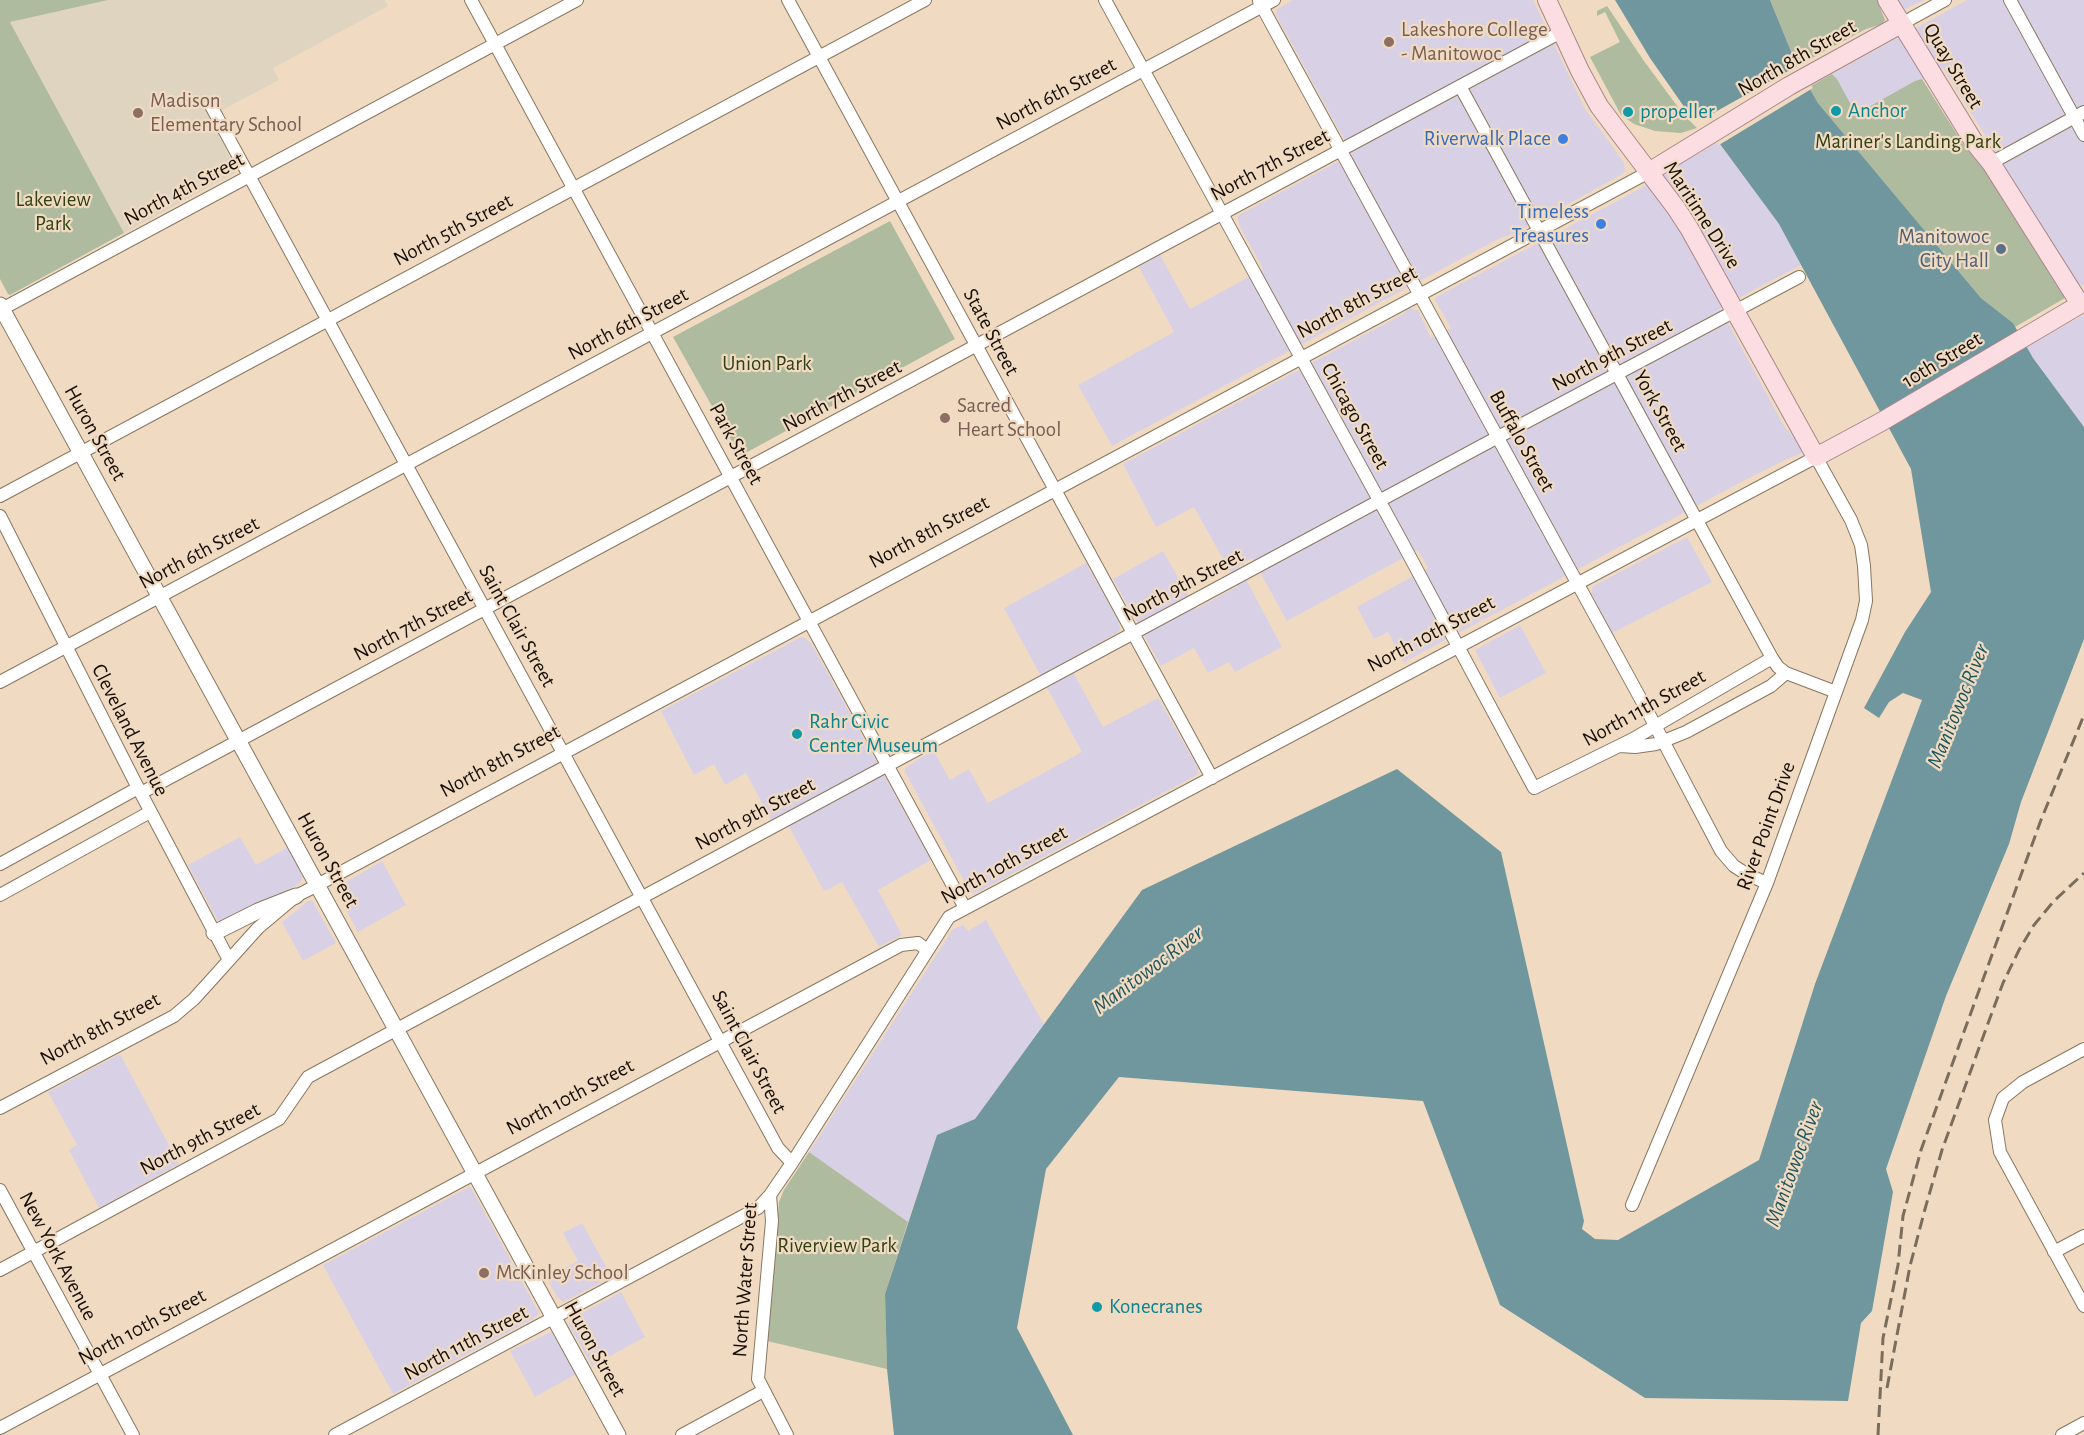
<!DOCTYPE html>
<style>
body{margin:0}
canvas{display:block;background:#f0dbc2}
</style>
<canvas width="2084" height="1435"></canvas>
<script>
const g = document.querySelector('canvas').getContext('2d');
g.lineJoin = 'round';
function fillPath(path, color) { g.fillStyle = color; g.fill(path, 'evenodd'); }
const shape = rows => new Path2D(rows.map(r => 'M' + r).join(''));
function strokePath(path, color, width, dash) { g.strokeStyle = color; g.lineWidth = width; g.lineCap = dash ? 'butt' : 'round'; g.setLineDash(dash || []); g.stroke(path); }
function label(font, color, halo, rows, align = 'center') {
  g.font = font + ' "Alegreya Sans",sans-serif'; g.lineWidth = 4.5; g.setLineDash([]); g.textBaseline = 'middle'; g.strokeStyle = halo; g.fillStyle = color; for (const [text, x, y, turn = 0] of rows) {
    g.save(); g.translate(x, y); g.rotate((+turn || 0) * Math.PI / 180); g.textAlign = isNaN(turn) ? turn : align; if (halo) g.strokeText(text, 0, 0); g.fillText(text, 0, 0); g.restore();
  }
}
fillPath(shape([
 [1293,0,1533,0,1585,109,1624,162,1625,171,1621,175,1515,233,1498,239,1112,446,1078,385,1174,332,1139,267,1160,255,1190,309,1263,269,1240,227,1237,216,1352,154,1276,15,1277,9],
 [1898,0,1925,0,1905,9,1898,5],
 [1967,0,2084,0,2084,287,2077,282,1943,68,1855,114,1837,79,1832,74],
 [1718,142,1779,223,1801,265,1720,308,1784,426,1799,443,1803,451,1800,454,1787,459,1747,479,1404,662,1388,632,1374,639,1357,607,1428,568,1418,550,1287,621,1252,558,1239,566,1282,647,1235,672,1229,662,1208,673,1194,648,1161,666,1113,579,1163,551,1196,609,1238,586,1194,507,1156,527,1123,464,1403,314,1409,308,1418,310,1431,338,1451,328,1435,300,1436,297,1634,192],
 [2084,315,2084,427,2033,358,2026,347],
 [1687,537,1712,582,1612,633,1591,593,1593,586],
 [1086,563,1119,622,1120,630,1117,633,1067,661,1103,727,1158,698,1197,766,1198,770,1197,775,974,894,968,888,905,772,905,768,933,750,950,780,969,769,988,803,1082,752,1004,608],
 [1520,625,1546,673,1500,698,1475,650],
 [801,637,804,637,811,643,931,860,878,890,902,935,879,947,842,882,824,891,782,814,771,820,746,773,725,785,714,764,694,775,661,711],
 [240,837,256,865,288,847,303,877,300,883,295,886,224,924,219,923,188,865],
 [382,861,406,905,358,932,336,891,336,888],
 [312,900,336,943,303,961,282,922,307,902],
 [986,920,1044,1025,975,1119,937,1135,908,1222,809,1152,953,929,963,925,968,931],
 [120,1054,179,1164,99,1208,69,1150,77,1145,48,1092],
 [469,1187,472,1189,539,1313,533,1319,393,1394,323,1265],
 [582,1223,612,1277,563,1302,557,1297,547,1278,578,1261,563,1233],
 [621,1292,645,1337,592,1366,569,1325,570,1320],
 [551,1332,554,1333,576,1374,535,1397,510,1351]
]), '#d8d1e6');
fillPath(shape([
 [108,0,385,0,388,6,273,68,279,80,209,117,234,165,235,173,124,233,10,21]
]), '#ded4bf');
fillPath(shape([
 [0,0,108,0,10,22,124,233,10,295,8,294,0,279],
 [1770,0,1877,0,1885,20,1882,24,1866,29,1797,66],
 [1607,6,1644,61,1683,114,1697,128,1681,133,1655,131,1634,124,1621,115,1590,57,1620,42,1605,12,1597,16,1597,11],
 [1832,74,1837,79,1856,114,1915,81,1922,79,1963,144,1985,171,2059,287,2062,288,2066,293,2065,298,2015,327,2013,323,1981,298,1818,103,1809,87],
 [890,221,955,339,740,456,673,337],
 [809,1152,908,1222,885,1294,887,1369,767,1341,779,1202,784,1190]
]), '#aebb9e');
fillPath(shape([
 [1615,0,1770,0,1797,66,1818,103,1981,298,2013,323,2033,358,2084,427,2084,639,2021,802,2009,844,1946,996,1886,1169,1893,1192,1872,1311,1861,1323,1848,1401,1645,1398,1500,1305,1423,1101,1119,1077,1046,1169,1017,1328,1073,1435,894,1435,887,1369,885,1294,937,1135,975,1119,1142,890,1397,769,1501,852,1584,1221,1582,1229,1595,1239,1618,1240,1759,1160,1815,984,1922,700,1903,693,1889,702,1879,718,1864,708,1905,632,1931,592,1911,469,1779,224,1700,117,1685,108,1650,58]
]), '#70979d');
fillPath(shape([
 [1799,65,1813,88,1719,145,1701,120]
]), '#f0dbc2');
const minor = shape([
 [471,0,965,908],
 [788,0,1212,778],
 [1105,0,1402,542,1534,788,1633,739,1772,658],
 [2010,0,2084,135],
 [1259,1,1650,716,1721,851,1734,866,1748,875,1767,883],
 [1901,24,1945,0],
 [1460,86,1772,658,1778,667,1786,673,1836,692],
 [210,104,778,1148,792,1163],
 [1991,163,2084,112],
 [0,310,577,0],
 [0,496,925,0],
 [0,516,135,782,229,960],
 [0,682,1274,0],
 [1620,746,1635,747,1656,744,1686,732,1771,686,1786,673],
 [141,793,1561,32],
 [0,864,138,788],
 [0,895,150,812],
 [2084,1049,2023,1082,2003,1098,1995,1120,2000,1152,2084,1306],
 [0,1108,174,1016,194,999,258,928,296,896,306,891,1649,172],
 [0,1190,133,1435],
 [770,1195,772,1221,758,1379,787,1435],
 [2054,1252,2084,1236],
 [0,1270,279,1119,308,1077,1485,444,1799,277],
 [0,1428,901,945,918,943,927,950],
 [335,1435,758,1208,770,1195,792,1163,949,917,1816,457,1851,520,1861,545,1864,566,1866,601,1862,620,1767,883,1632,1205],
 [682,1435,763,1391],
 [2062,1435,2084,1423]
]);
const tertiary = shape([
 [0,305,618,1435],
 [214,933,258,911,296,896]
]);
const primary = shape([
 [1547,0,1580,71,1599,106,1676,208,1689,228,1816,457,1881,422,2084,302],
 [1887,0,1974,142,1991,163,2080,304],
 [1649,172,1789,86,1901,24]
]);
strokePath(minor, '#8a765f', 14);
strokePath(tertiary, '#8a765f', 17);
strokePath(primary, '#aa8689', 20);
strokePath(minor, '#fff', 12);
strokePath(tertiary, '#fff', 15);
strokePath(primary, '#fbdde2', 18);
strokePath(shape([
 [1887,1388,1910,1266,1925,1209,1942,1150,1987,1026,2003,983,2019,950,2034,925,2054,901,2084,873],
 [1878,1435,1883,1338,1898,1265,1903,1216,1921,1150,2041,820,2084,715]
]), '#7b6d5d', 3, [12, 6]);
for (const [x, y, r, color] of [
 [1389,42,6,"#8d6e63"],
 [1836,111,6,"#0f9aa8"],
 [1628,112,6,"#0f9aa8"],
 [138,113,6,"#8d6e63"],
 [1563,139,6,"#3f7fe0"],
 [1601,224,6,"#3f7fe0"],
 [2001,249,6,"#5c6f8a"],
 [945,418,6,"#8d6e63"],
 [797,734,6,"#0f9aa8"],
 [484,1273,6,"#8d6e63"],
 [1097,1307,6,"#0f9aa8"]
]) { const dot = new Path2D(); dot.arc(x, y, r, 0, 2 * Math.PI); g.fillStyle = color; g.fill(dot); strokePath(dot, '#f0dbc2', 2); }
label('21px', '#785e54', '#f0dbc2', [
 ["Lakeshore College",1401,30],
 ["- Manitowoc",1401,54],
 ["Madison",150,101],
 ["Elementary School",150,125],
 ["Sacred",957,406],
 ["Heart School",957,430],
 ["McKinley School",496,1273]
], 'left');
label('21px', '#160e06', '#f0dbc2', [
 ["North 8th Street",1797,58,-30],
 ["Quay Street",1953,66,59],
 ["North 6th Street",1056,94,-28],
 ["North 7th Street",1270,165,-28],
 ["North 4th Street",184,189,-28],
 ["Maritime Drive",1702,215,57],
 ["North 5th Street",453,230,-28],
 ["North 8th Street",1357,302,-28],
 ["North 6th Street",628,324,-28],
 ["State Street",991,332,62],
 ["North 9th Street",1612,355,-28],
 ["10th Street",1942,360,-31],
 ["North 7th Street",842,396,-28],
 ["York Street",1660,411,61],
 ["Chicago Street",1355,416,61],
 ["Huron Street",95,433,61],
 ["Buffalo Street",1522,441,61],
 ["Park Street",736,444,61],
 ["North 8th Street",929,532,-28],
 ["North 6th Street",199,553,-28],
 ["North 9th Street",1183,585,-28],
 ["North 7th Street",413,625,-28],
 ["Saint Clair Street",517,626,61],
 ["North 10th Street",1431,634,-28],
 ["North 11th Street",1644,708,-29],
 ["Cleveland Avenue",130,730,63],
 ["North 8th Street",500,761,-28],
 ["North 9th Street",755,814,-28],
 ["River Point Drive",1766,826,-70],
 ["Huron Street",328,860,61],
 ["North 10th Street",1004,865,-29],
 ["North 8th Street",100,1029,-28],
 ["Saint Clair Street",749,1052,62],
 ["North 10th Street",570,1097,-28],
 ["North 9th Street",200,1139,-28],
 ["New York Avenue",58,1256,62],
 ["North Water Street",745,1280,-86],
 ["North 10th Street",142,1327,-28],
 ["North 11th Street",466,1343,-28],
 ["Huron Street",595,1349,61]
]);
label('21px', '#0d838f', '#f0dbc2', [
 ["Anchor",1848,111],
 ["propeller",1640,112],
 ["Rahr Civic",809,722],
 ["Center Museum",809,746],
 ["Konecranes",1109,1307]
], 'left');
label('21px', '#366cbe', '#f0dbc2', [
 ["Riverwalk Place",1551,139],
 ["Timeless",1589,212],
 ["Treasures",1589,236]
], 'right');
label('21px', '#314212', '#f0dbc2', [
 ["Mariner's Landing Park",1908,142],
 ["Lakeview",53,200],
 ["Park",53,224],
 ["Union Park",767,364],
 ["Riverview Park",837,1246]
]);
label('21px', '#4e5e75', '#f0dbc2', [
 ["Manitowoc",1989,237],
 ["City Hall",1989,261]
], 'right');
label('italic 22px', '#1e565e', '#f0dbc2', [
 ["Manitowoc River",1958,706,-68],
 ["Manitowoc River",1148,970,-37],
 ["Manitowoc River",1794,1164,-70]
]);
</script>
